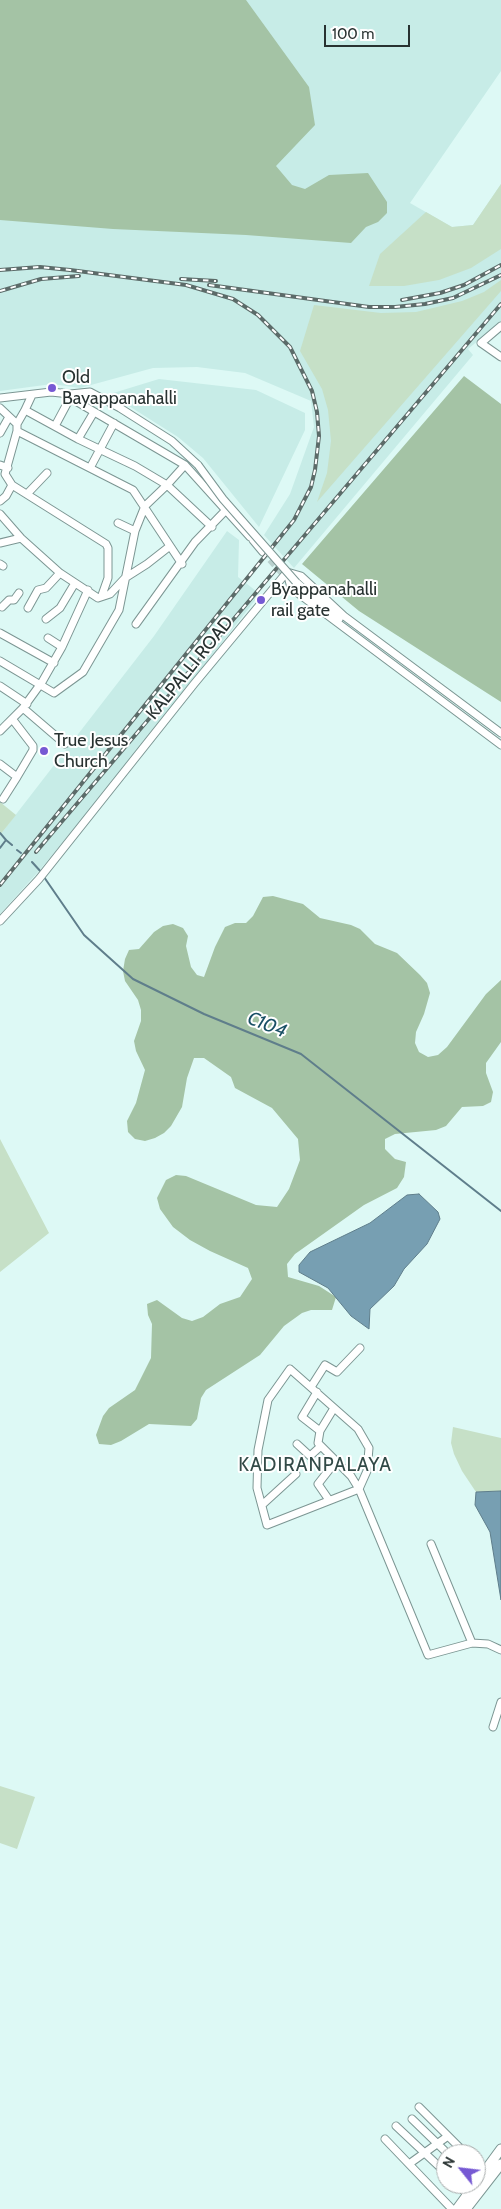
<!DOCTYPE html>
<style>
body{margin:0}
#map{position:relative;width:501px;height:2209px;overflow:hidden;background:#ddf9f5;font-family:Cabin,sans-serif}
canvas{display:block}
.north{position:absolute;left:436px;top:2144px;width:50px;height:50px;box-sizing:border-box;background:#fff;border:1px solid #a9adad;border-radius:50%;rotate:299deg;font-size:14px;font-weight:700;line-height:20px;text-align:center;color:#283231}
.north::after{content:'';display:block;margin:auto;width:18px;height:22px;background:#7659d3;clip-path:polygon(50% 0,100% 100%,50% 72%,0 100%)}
.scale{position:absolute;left:324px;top:25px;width:86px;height:22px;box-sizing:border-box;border:2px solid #283231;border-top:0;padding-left:6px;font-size:15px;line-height:18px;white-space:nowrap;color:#283231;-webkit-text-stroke:4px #fff;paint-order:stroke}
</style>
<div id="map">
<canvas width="501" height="2209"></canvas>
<div class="north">N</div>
<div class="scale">100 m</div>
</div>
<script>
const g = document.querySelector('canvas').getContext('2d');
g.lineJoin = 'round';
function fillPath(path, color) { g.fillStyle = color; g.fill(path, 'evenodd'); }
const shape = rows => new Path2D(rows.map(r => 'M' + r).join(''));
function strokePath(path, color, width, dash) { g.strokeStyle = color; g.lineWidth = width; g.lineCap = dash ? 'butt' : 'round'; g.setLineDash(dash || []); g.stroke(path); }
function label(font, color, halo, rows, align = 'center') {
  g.font = font + ' Cabin,sans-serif'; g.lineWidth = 4; g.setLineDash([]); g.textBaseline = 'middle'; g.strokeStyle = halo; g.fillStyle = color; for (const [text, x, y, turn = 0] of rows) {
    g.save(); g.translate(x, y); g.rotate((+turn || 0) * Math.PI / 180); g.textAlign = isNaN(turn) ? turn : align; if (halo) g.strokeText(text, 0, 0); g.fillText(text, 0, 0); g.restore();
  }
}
fillPath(shape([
 [0,0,501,0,501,71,410,203,452,227,473,225,501,184,501,322,468,349,473,355,294,568,264,535,290,494,314,427,311,401,245,373,197,367,153,368,80,388,52,384,0,391],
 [159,379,256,390,305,413,305,430,259,527,203,458,178,437,110,394],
 [227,531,239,540,238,577,260,594,117,777,38,872,0,914,0,835,154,636]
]), '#c7ece7');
fillPath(shape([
 [501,184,501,249,471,268,439,280,404,286,369,286,380,254,426,212,452,227,473,225],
 [501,280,501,291,317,502,327,473,331,441,328,410,322,389,300,351,314,305,381,313,416,312,462,301,484,292],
 [0,802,16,815,0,835],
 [0,1139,49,1233,0,1272],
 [453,1427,501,1438,501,1491,476,1492,462,1471,454,1454,451,1443],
 [0,1786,35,1797,17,1849,0,1843]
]), '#c6e0c7');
fillPath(shape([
 [0,0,246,0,309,87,315,125,276,166,292,185,305,189,329,175,368,173,387,202,387,213,378,222,366,227,351,243,246,235,113,229,0,220],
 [464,376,501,404,501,702,359,611,302,564],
 [273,896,303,904,320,918,351,925,360,929,375,944,397,953,420,975,427,983,430,993,424,1014,416,1032,415,1043,419,1052,428,1057,438,1055,447,1047,486,994,501,980,501,1042,486,1063,486,1073,493,1092,491,1102,483,1106,462,1107,446,1126,436,1130,395,1134,385,1139,385,1149,395,1159,406,1162,404,1177,397,1188,364,1205,295,1254,287,1264,288,1277,319,1286,336,1297,332,1310,311,1310,302,1313,284,1326,260,1355,206,1390,201,1398,197,1419,191,1426,149,1424,121,1441,111,1445,99,1444,96,1435,103,1416,109,1408,135,1390,151,1358,152,1324,148,1315,147,1304,157,1300,182,1318,192,1321,203,1317,220,1304,240,1297,252,1279,248,1268,210,1251,190,1240,173,1227,160,1209,157,1198,166,1180,176,1175,186,1176,256,1205,277,1207,289,1189,300,1160,298,1139,272,1108,235,1088,231,1077,204,1058,194,1058,187,1078,182,1107,171,1126,164,1133,155,1138,145,1141,135,1139,128,1132,127,1121,136,1103,145,1070,136,1051,134,1041,141,1021,141,1010,138,1000,125,981,123,971,125,959,129,950,139,949,154,932,163,926,173,924,183,928,188,936,186,946,191,967,197,975,204,977,215,947,225,927,235,923,246,923,253,916,263,897]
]), '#a4c3a5');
const water = shape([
 [419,1194,438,1212,440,1219,427,1244,404,1269,394,1286,370,1309,369,1329,351,1316,328,1288,299,1272,299,1265,310,1252,370,1223,407,1195,419,1194],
 [501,1491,501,1600,490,1532,475,1505,476,1492,501,1491]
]);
fillPath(water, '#779fb2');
strokePath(water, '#5f7e8b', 1);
strokePath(shape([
 [0,833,6,840],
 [0,848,6,840,12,845],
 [17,850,21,853],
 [32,862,42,873],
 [44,877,84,935,133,979,204,1014,301,1054,501,1211]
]), '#5f7e8b', 2);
strokePath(shape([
 [263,552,286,577]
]), '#b9d1ce', 7, [7, 3.5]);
const minor = shape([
 [501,326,481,343,501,357],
 [62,393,185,465,250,537],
 [0,398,51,392,70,394,90,392,120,408,172,441,198,465],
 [0,408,17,424,17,431,5,474,12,485,6,496,0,501],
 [25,410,32,395],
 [94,412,78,439,135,466,167,485,185,465],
 [17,424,25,410,78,439],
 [55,426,70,398],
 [17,431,133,490,182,564],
 [0,433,9,417],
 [0,465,8,468],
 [90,468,114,423],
 [12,485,106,544,108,548,108,578,102,595],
 [27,494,47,473],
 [0,514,21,538,60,573,98,598,110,594,125,578,147,564,170,546],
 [118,523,135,531],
 [253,540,263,552],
 [0,543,21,538],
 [0,564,3,566],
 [287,572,291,588,501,745],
 [287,572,301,576,344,616,501,733],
 [296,582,339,619],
 [2,607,9,600,14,600,19,593],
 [28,608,38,590,46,588,60,573],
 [46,619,60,608,75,583],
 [136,624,195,542,226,510],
 [0,633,54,663],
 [48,638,62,647],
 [0,661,54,693,83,672,119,610,135,531,145,506,167,485,212,527],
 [0,686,27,704],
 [23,708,65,744],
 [0,731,23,708,42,682,62,647,88,590],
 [0,764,17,777,33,750,33,746,13,720],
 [3,799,17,777],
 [0,921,39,879,194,684,287,572],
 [311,1387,325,1365,337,1372,360,1348],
 [317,1392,302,1417,320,1431],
 [297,1444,310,1456,321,1446],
 [336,1461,351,1476,359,1489,267,1525,257,1488,258,1450,268,1400,290,1369,358,1429,369,1448,367,1471,359,1489,428,1655,472,1643,488,1644,501,1650],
 [329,1500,318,1484,336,1461,318,1443,320,1431,334,1408],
 [262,1505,296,1474],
 [431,1544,472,1643],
 [493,1727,501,1702],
 [419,2107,466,2154],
 [412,2119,448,2154],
 [396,2126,446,2173],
 [385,2139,452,2209],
 [409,2164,448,2136],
 [476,2164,484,2173],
 [457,2184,468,2195]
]);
const major = shape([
 [457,2209,501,2149],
 [466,2209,501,2164]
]);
strokePath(minor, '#7c9693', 9);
strokePath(major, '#7c9693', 11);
strokePath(minor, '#fff', 7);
strokePath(major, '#fff', 9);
const rail = shape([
 [0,270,40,267,70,270,186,285,233,299,258,315,290,347,312,391,317,412,319,436,315,470,311,487,294,520,0,885],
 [181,279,216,281],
 [209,285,369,307,395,307,425,304,453,298,501,275],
 [0,291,41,279,79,276],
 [402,300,440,293,464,285,501,265],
 [36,852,501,304]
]);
strokePath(rail, '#5c6b69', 4);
strokePath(rail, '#fff', 2, [5.5]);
const minorBridge = shape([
 [198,465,223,499,296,582]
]);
strokePath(minorBridge, '#7c9693', 9, []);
strokePath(minorBridge, '#fff', 7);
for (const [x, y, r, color] of [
 [52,388,5,"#7659d3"],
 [261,600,5,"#7659d3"],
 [44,751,5,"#7659d3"]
]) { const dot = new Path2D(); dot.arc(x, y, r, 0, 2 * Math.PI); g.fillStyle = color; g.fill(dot); strokePath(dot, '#fff', 2); }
label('18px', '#283231', '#fff', [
 ["Old",62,378],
 ["Bayappanahalli",62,399],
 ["Byappanahalli",271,590],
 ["rail gate",271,611],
 ["True Jesus",54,741],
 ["Church",54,762]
], 'left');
label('18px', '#283231', '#fff', [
 ["KALPALLI ROAD",190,668,-51]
]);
label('italic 19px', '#194f65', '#fff', [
 ["C104",267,1025,22]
]);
g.letterSpacing = '1px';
label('19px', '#324a47', '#fff', [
 ["KADIRANPALAYA",315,1465]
]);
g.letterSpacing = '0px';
</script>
